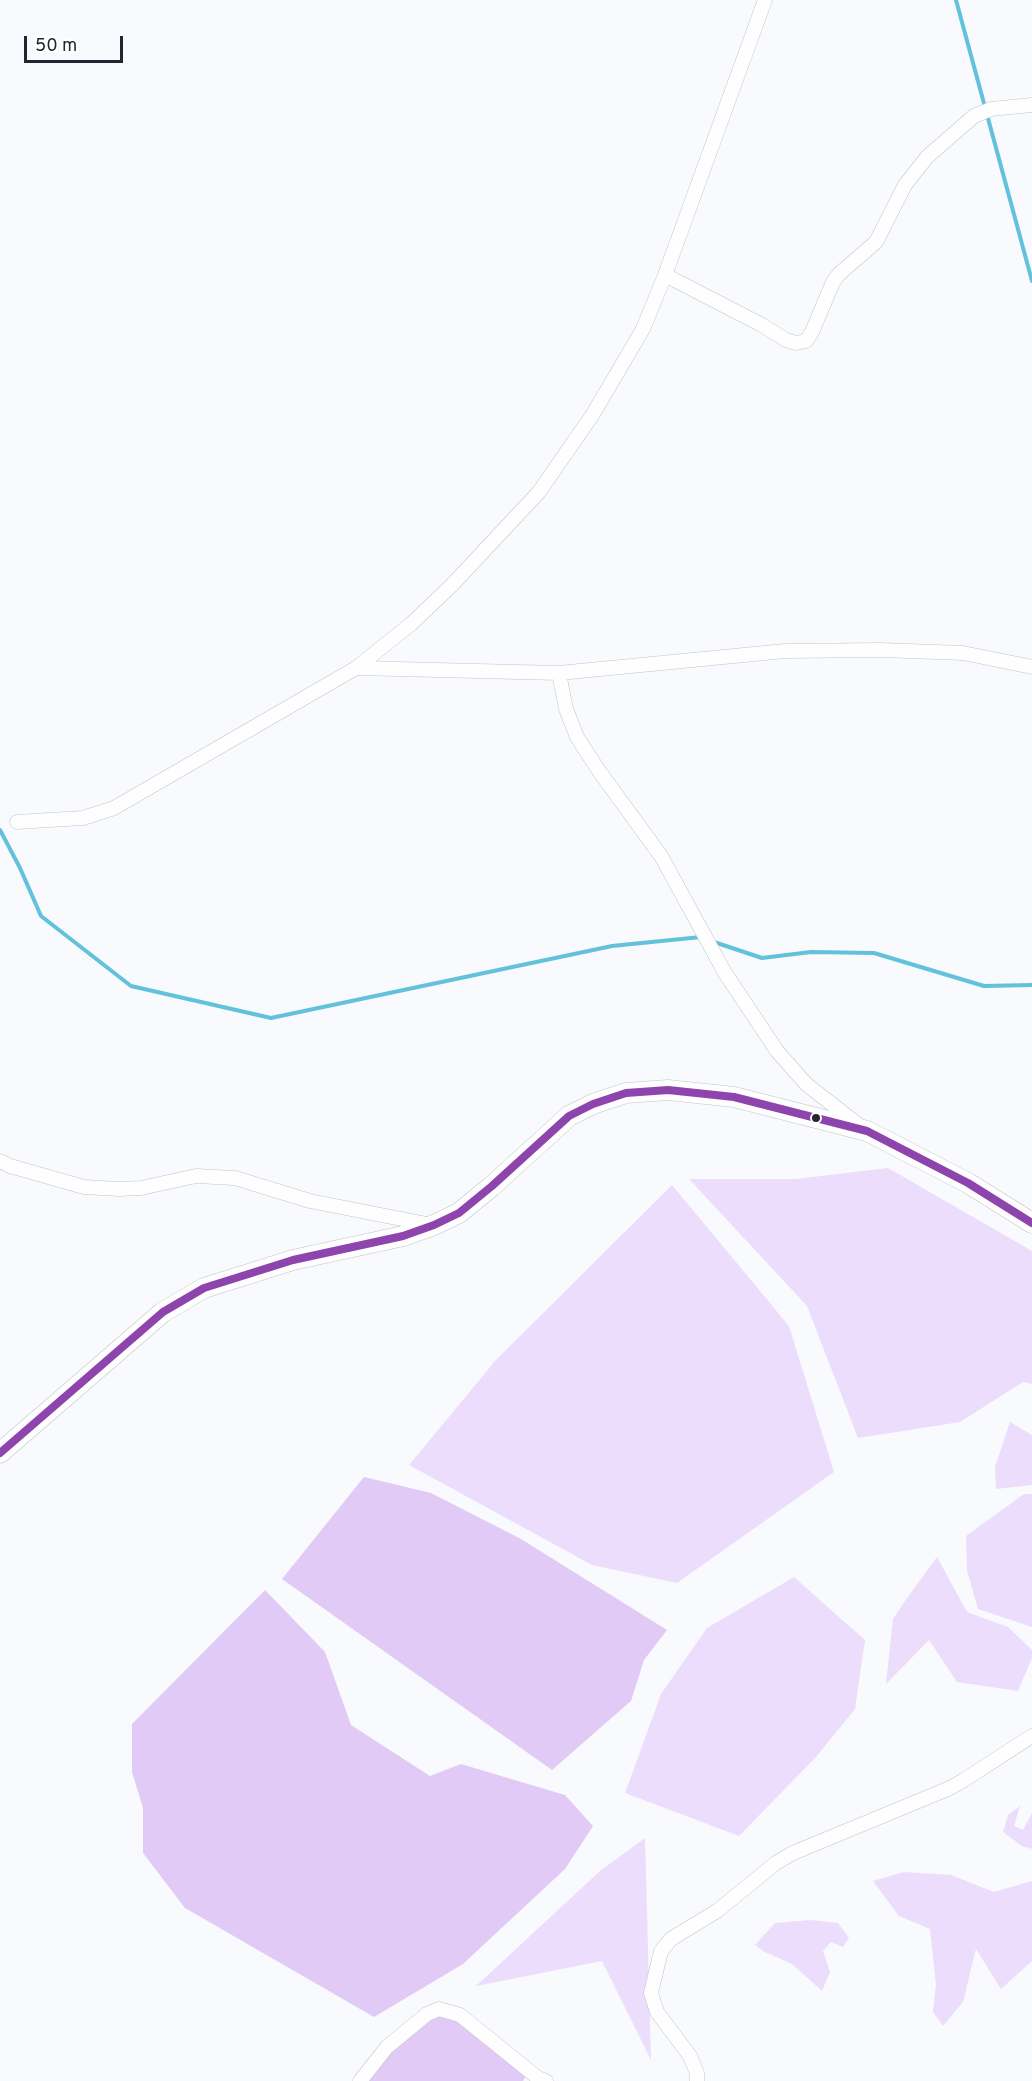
<!DOCTYPE html>
<style>
body{margin:0}
#map{position:relative;width:1032px;height:2081px;overflow:hidden;background:#f8fafd;font-family:Overpass,sans-serif}
canvas{display:block}
.scale{position:absolute;left:24px;top:36px;width:99px;height:27px;box-sizing:border-box;border:3px solid #212631;border-top:0;padding-left:8px;font-size:18px;line-height:21px;white-space:nowrap;color:#212631;-webkit-text-stroke:4px #fff;paint-order:stroke}
</style>
<div id="map">
<canvas width="1032" height="2081"></canvas>
<div class="scale">50 m</div>
</div>
<script>
const g = document.querySelector('canvas').getContext('2d');
g.lineJoin = 'round';
function fillPath(path, color) { g.fillStyle = color; g.fill(path, 'evenodd'); }
const shape = rows => new Path2D(rows.map(r => 'M' + r).join(''));
function strokePath(path, color, width, dash) { g.strokeStyle = color; g.lineWidth = width; g.lineCap = dash ? 'butt' : 'round'; g.setLineDash(dash || []); g.stroke(path); }
fillPath(shape([
 [888,1168,1032,1251,1032,1384,1023,1382,960,1422,858,1438,807,1306,689,1179,796,1179],
 [672,1185,789,1326,834,1472,677,1583,592,1565,409,1465,496,1360],
 [1010,1422,1032,1435,1032,1485,996,1489,995,1467],
 [1024,1494,1032,1494,1032,1627,978,1609,967,1570,966,1536],
 [937,1557,967,1612,1008,1627,1032,1650,1032,1658,1018,1691,957,1682,929,1640,886,1684,893,1619,907,1598],
 [794,1577,865,1640,855,1709,816,1757,739,1836,625,1793,661,1694,707,1628],
 [1020,1806,1014,1826,1023,1830,1032,1813,1032,1849,1022,1846,1003,1832,1008,1815],
 [645,1838,651,2060,602,1961,476,1986,600,1871],
 [904,1872,951,1875,994,1892,1032,1881,1032,1961,1001,1989,976,1949,963,2002,943,2026,933,2012,936,1984,930,1929,899,1916,873,1881],
 [811,1920,838,1923,849,1938,843,1947,831,1942,823,1951,830,1972,822,1991,792,1964,765,1952,755,1945,775,1923]
]), '#ecddfc');
fillPath(shape([
 [364,1477,431,1493,521,1539,667,1630,644,1660,631,1701,552,1770,282,1579],
 [265,1590,325,1652,351,1725,430,1776,461,1764,565,1795,593,1826,565,1869,463,1964,374,2017,185,1908,143,1853,143,1808,132,1772,132,1724],
 [438,2014,463,2017,529,2071,523,2081,366,2081,391,2045]
]), '#e1caf6');
strokePath(shape([
 [956,0,1032,281],
 [0,830,20,868,41,916,131,986,271,1018,612,946,701,937],
 [711,941,762,958,811,952,874,953,984,986,1032,985]
]), '#62c1db', 4);
const minor = shape([
 [665,275,762,325,786,340,796,343,806,341,812,332,833,282,839,274,876,242,905,185,927,157,974,116,991,109,1032,105],
 [356,668,411,624,451,586,539,492,593,414,643,329,665,275,765,0],
 [559,673,566,709,577,737,599,771,661,856,725,973,777,1051,806,1084,861,1127],
 [17,822,83,818,114,808,356,668,559,673,785,651,881,650,963,653,1032,667],
 [0,1161,10,1166,84,1187,119,1189,141,1188,196,1176,235,1178,310,1201,432,1225],
 [360,2081,387,2047,427,2014,439,2009,460,2015,538,2078,546,2081],
 [697,2081,697,2073,690,2056,657,2012,651,1993,661,1951,671,1939,717,1911,776,1863,793,1853,950,1788,964,1780,1032,1736]
]);
const secondary = shape([
 [0,1453,163,1312,204,1288,293,1260,403,1236,434,1225,459,1213,492,1186,569,1116,593,1104,626,1093,668,1090,734,1097,867,1131,968,1183,1032,1223]
]);
strokePath(minor, '#c0c4ca', 15);
strokePath(secondary, '#c0c4ca', 21);
strokePath(minor, '#fefeff', 14);
strokePath(secondary, '#fefeff', 20);
strokePath(shape([
 [0,1453,163,1312,204,1288,293,1260,403,1236,434,1225,459,1213,492,1186,569,1116,593,1104,626,1093,668,1090,734,1097,867,1131,968,1183,1032,1223]
]), '#8e44ad', 8);
for (const [x, y, r, color] of [
 [816,1118,5,"#212631"]
]) { const dot = new Path2D(); dot.arc(x, y, r, 0, 2 * Math.PI); g.fillStyle = color; g.fill(dot); strokePath(dot, '#fff', 2); }
</script>
